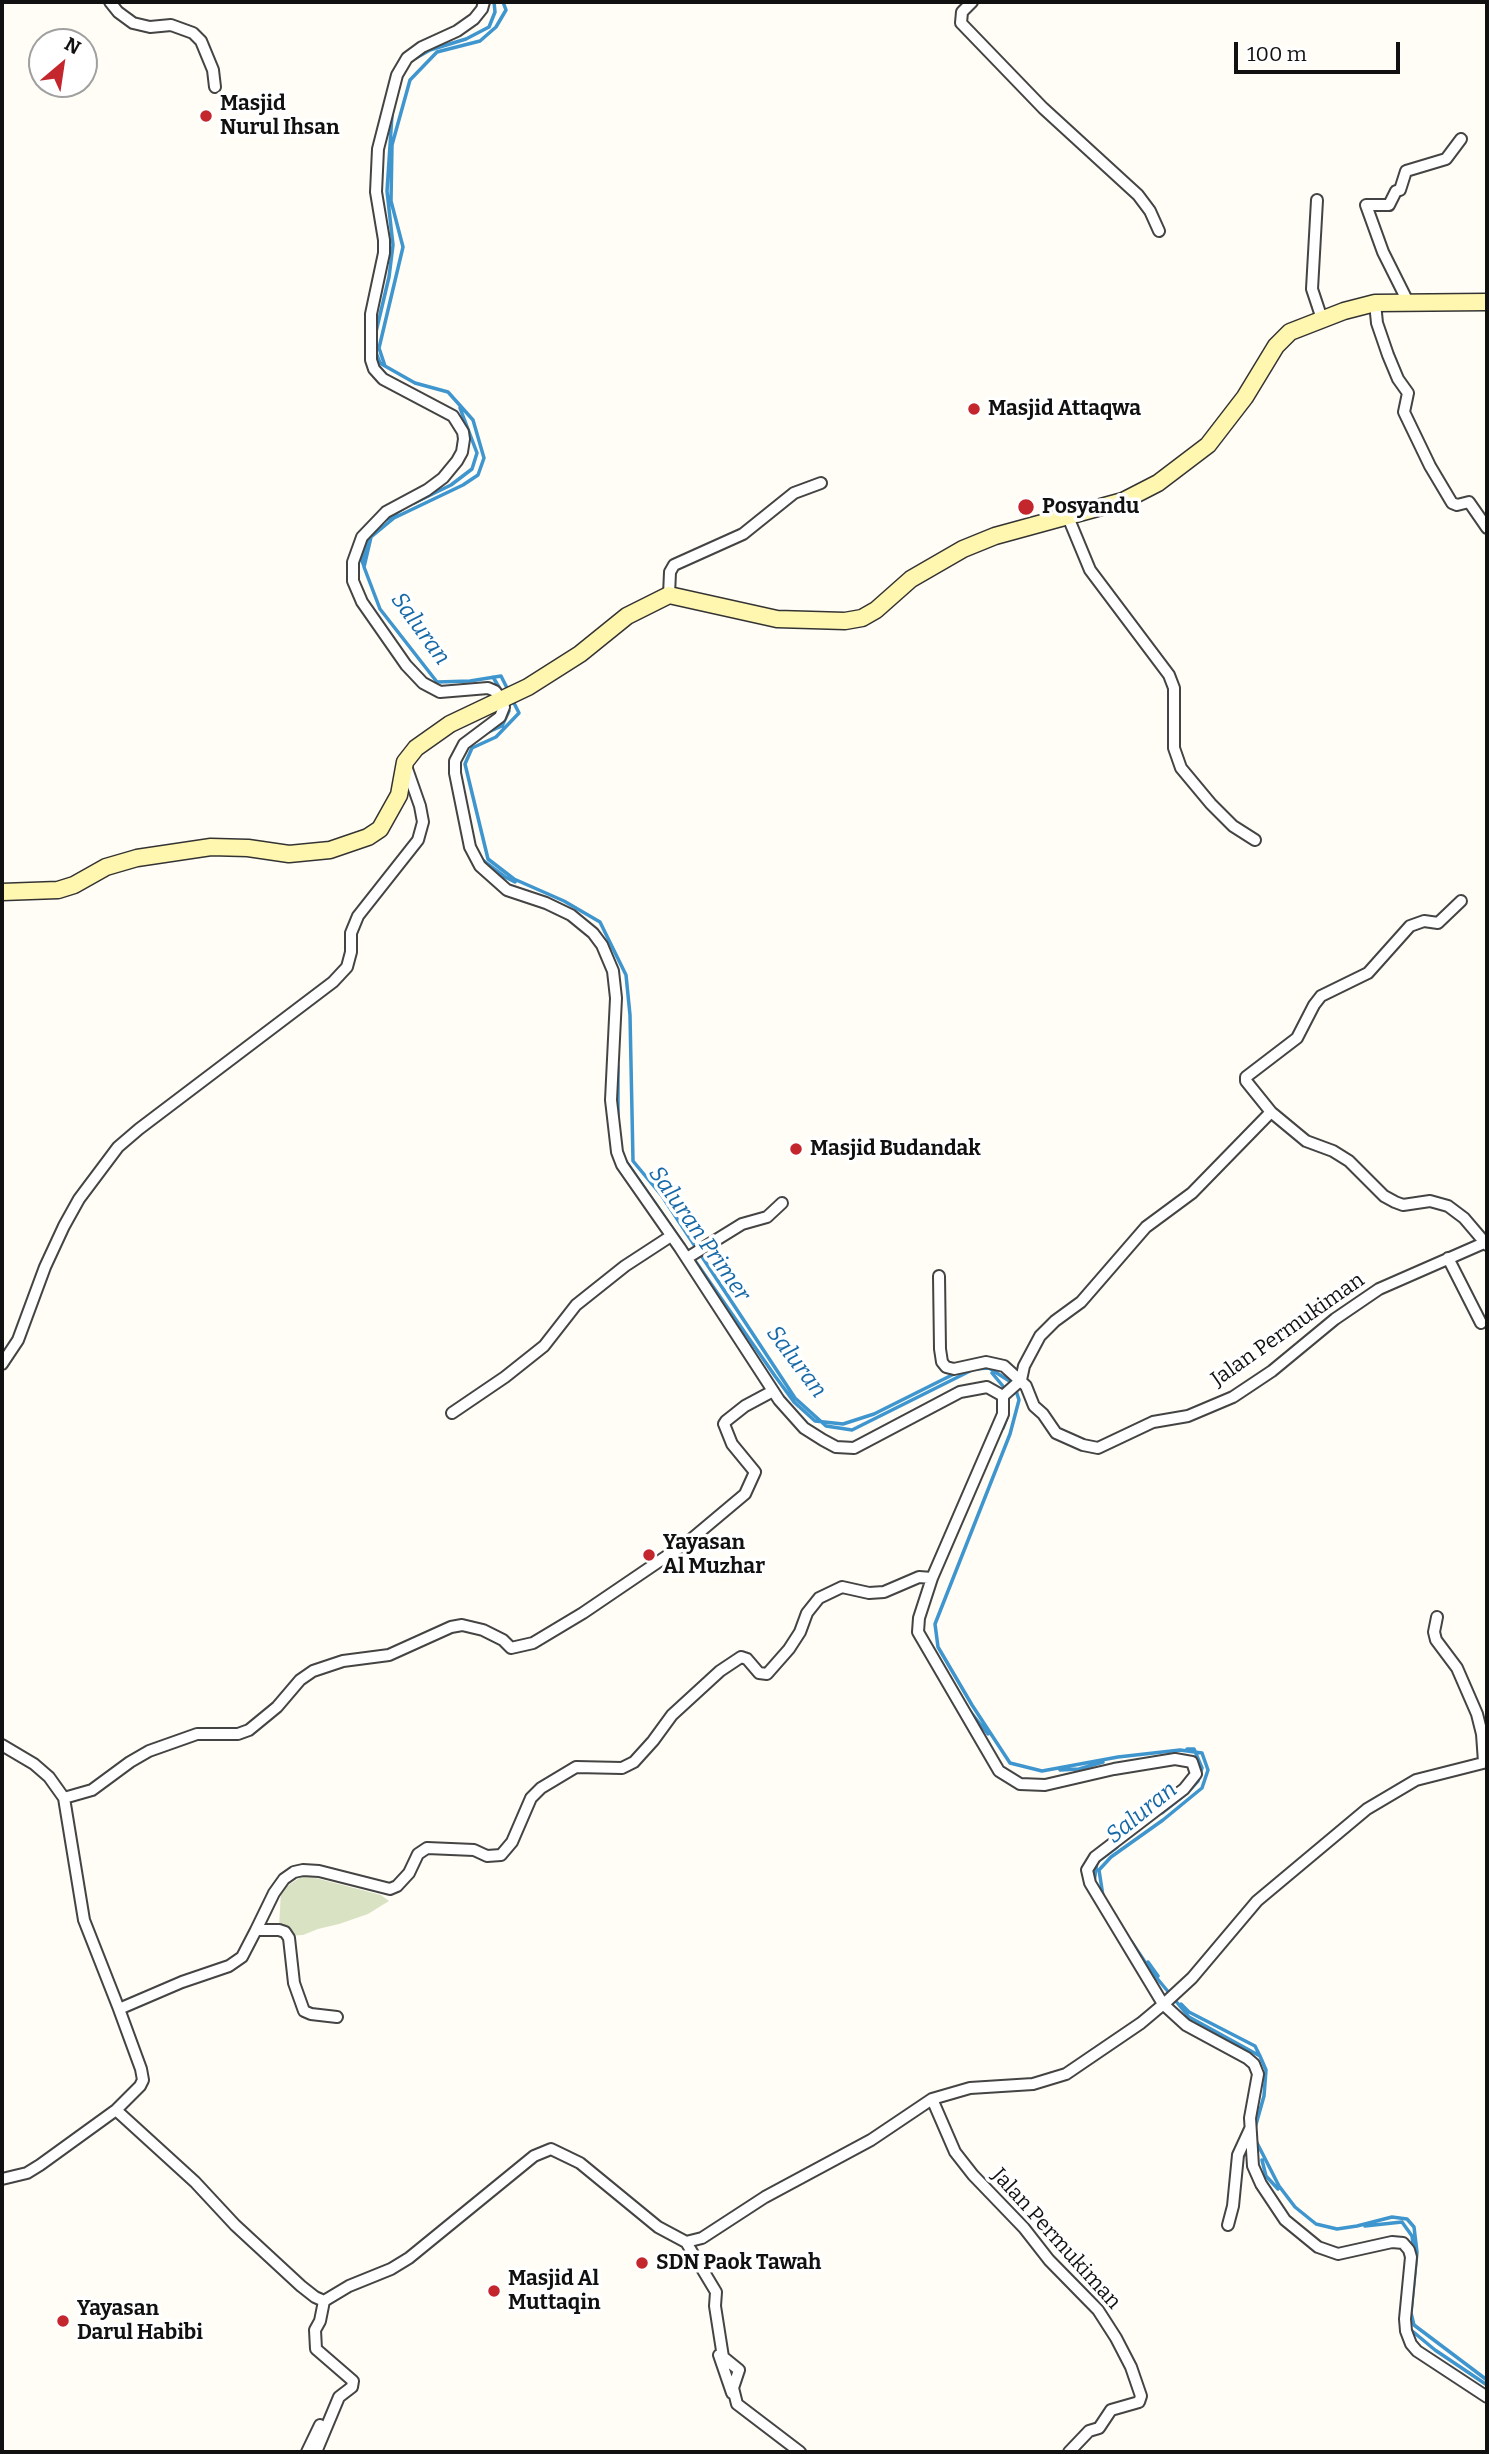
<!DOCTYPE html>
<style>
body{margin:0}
#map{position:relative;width:1489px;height:2454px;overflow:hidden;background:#fffdf5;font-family:Bitter,serif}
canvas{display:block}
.frame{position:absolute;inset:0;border:4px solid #111;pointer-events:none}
.north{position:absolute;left:28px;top:28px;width:70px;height:70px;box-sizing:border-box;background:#fff;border:2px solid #a0a0a0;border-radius:50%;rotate:29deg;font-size:19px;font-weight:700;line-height:28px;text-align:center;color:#111}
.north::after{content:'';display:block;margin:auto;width:24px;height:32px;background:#c4262e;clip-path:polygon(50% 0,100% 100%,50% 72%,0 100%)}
.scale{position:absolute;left:1234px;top:42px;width:166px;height:32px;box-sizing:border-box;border:4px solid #111;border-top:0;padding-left:9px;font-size:21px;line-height:24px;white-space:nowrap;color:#111;-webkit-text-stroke:5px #fff;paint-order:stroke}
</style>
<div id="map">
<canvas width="1489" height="2454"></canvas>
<div class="frame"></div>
<div class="north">N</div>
<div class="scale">100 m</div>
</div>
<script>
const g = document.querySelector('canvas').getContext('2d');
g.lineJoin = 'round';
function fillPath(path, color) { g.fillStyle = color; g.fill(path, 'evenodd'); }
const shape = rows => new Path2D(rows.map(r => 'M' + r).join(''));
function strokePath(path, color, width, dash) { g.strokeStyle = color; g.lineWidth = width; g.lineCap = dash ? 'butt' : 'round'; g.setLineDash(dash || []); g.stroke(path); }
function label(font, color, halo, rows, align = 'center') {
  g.font = font + ' Bitter,serif'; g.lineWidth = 7; g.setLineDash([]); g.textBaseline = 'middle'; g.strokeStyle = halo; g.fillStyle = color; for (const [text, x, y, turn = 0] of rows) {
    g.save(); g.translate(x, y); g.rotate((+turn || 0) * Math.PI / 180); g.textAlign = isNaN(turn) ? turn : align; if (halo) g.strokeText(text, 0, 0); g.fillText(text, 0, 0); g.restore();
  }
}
fillPath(shape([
 [304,1875,381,1895,389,1901,368,1914,339,1924,318,1929,303,1935,284,1936,279,1928,281,1890]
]), '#d9e3c4');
strokePath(shape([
 [503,2,506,10,496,27,480,41,437,52,410,80,392,145,391,201,403,247,379,348,385,366,415,383,448,392,473,420,484,458,478,475,463,485,394,518,371,537,364,567,380,609,437,682,470,681,501,676,509,692],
 [416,58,430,50,466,39,489,27,495,12,494,2],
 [375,336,389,277,393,245,387,191,392,115],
 [375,350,380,363,385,366],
 [414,503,451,485,472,469,477,453,460,408],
 [384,521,404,508],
 [364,566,362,561,370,537],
 [493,677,503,694],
 [512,699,519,713,496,737,472,748,465,764,488,859,514,879,564,901,600,922,626,975,630,1015,633,1161,662,1196,795,1398,826,1426,852,1430,974,1369,989,1368,1014,1384,1019,1400,1010,1434,935,1624,938,1647,972,1705,1010,1763,1042,1771,1118,1757,1180,1750,1202,1753,1208,1770,1202,1788,1163,1820,1111,1857,1099,1870,1103,1896],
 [486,733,502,726,509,711,508,708],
 [481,859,505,877,515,882],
 [619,1034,620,1007],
 [618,1066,618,1122],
 [623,1157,775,1376,794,1402,815,1421,843,1424,874,1414,956,1373],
 [992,1373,1007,1391],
 [1003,1428,1008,1415,1008,1409],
 [969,1710,988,1734],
 [1060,1770,1079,1769,1103,1762],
 [1162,1813,1186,1794,1198,1781,1202,1768,1194,1749,1187,1749],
 [1094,1882,1097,1862,1117,1847],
 [1131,1941,1151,1971,1189,2017,1260,2056,1266,2070,1264,2096,1255,2128],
 [1148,1962,1158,1976],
 [1181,2004,1189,2012,1255,2046,1260,2056],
 [1255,2139,1279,2186,1295,2207,1316,2224,1337,2229,1357,2226,1392,2217,1407,2219,1414,2227,1417,2252,1411,2313,1414,2325,1487,2380],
 [1262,2160,1266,2176,1278,2189],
 [1365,2226,1402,2222,1412,2236,1414,2251],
 [1411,2330,1435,2350,1487,2385]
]), '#3f96cf', 3.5);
const street = shape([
 [110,2,118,12,133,23,150,27,171,25,193,33,201,41,213,70,215,87],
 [484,2,482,9,474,19,457,31,422,47,407,58,397,75,378,149,376,192,384,240,384,253,371,314,371,360,374,369,383,379,453,416,463,432,464,439,462,452,457,461,443,478,427,490,386,512,362,537,353,562,353,581,362,602,406,665,423,683,440,692,488,688,495,691,501,699,504,707,500,717,464,744,455,761,455,773,470,847,480,866,507,890,546,903,571,915,593,933,602,945,613,971,616,998,611,1100,617,1152,622,1165,680,1248,779,1400,804,1428,823,1440,836,1447,854,1448,960,1392,987,1387,1003,1396,1003,1414,932,1578,919,1618,918,1632,999,1771,1020,1784,1045,1785,1114,1769,1175,1759,1192,1762,1196,1774,1184,1789,1095,1857,1087,1870,1090,1883,1163,2004,1186,2025,1247,2058,1254,2064,1258,2074,1250,2118,1253,2166,1261,2184,1285,2220,1318,2247,1338,2254,1392,2242,1403,2243,1409,2250,1411,2257,1405,2319,1406,2331,1411,2344,1417,2351,1487,2397],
 [972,2,962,12,961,23,1043,108,1138,195,1150,211,1159,231],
 [1317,200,1312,289,1322,319],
 [1408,302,1383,252,1366,205,1389,205,1396,191,1400,190,1406,171,1446,159,1461,139],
 [1375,303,1377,323,1388,355,1398,379,1408,393,1404,412,1430,466,1452,503,1457,505,1469,502,1487,528],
 [1068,517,1090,570,1169,675,1174,688,1174,748,1181,768,1211,804,1233,826,1255,840],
 [669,595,670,572,674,565,743,534,794,493,821,483],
 [1271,1112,1306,1141,1333,1151,1349,1161,1384,1196,1395,1202,1403,1205,1430,1201,1448,1206,1464,1218,1487,1245],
 [687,1258,742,1224,767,1217,782,1203],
 [1448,1258,1481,1323],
 [939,1276,940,1349,942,1362,946,1367,954,1369,986,1362,1004,1366,1026,1386,1034,1406,1043,1414,1056,1433,1083,1445,1098,1448,1153,1422,1188,1416,1233,1397,1272,1371,1335,1319,1379,1289,1484,1243],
 [2,1364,18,1340,45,1267,64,1226,79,1199,118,1147,139,1129,333,982,347,967,351,952,351,933,358,916,418,840,423,822,420,806,406,766],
 [1003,1396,1021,1380,1024,1366,1040,1336,1055,1321,1081,1302,1146,1227,1192,1193,1271,1112,1246,1081,1246,1077,1297,1038,1314,1005,1321,996,1368,973,1410,926,1424,921,1438,923,1461,901],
 [452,1413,505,1377,544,1346,576,1305,625,1266,671,1236],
 [1437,1617,1434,1632,1436,1640,1457,1668,1477,1714,1482,1734,1484,1762],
 [2,1745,34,1764,49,1777,64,1798,84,1920,119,2009,141,2069,143,2080,140,2086,116,2110,40,2165,27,2173,2,2179],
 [64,1798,92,1790,130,1762,149,1751,197,1734,238,1734,249,1730,277,1707,300,1680,313,1671,343,1661,389,1655,451,1627,462,1625,483,1630,503,1640,511,1648,533,1643,583,1613,689,1541,745,1494,755,1472,732,1444,724,1424,726,1421,745,1406,773,1391],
 [256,1930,274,1893,284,1879,294,1872,303,1870,319,1871,390,1889,397,1886,409,1873,418,1854,427,1848,474,1850,487,1856,501,1855,512,1842,531,1798,541,1788,576,1767,622,1768,634,1762,653,1741,672,1715,720,1671,741,1657,747,1659,759,1673,767,1674,789,1649,800,1632,807,1613,819,1598,842,1587,869,1593,884,1592,919,1577,932,1578],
 [119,2009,182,1982,229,1966,242,1957,256,1930,279,1930,285,1932,289,1938,294,1983,304,2011,311,2014,337,2017],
 [932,2099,955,2152,973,2175,1024,2228,1049,2260,1098,2310,1116,2338,1131,2367,1141,2396,1139,2402,1111,2410,1099,2428,1089,2431,1069,2452],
 [116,2110,195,2182,235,2225,301,2286,315,2297,324,2301,349,2286,391,2269,409,2258,534,2156,551,2149,580,2163,658,2227,686,2242,702,2238,765,2197,871,2140,932,2099,970,2088,1033,2084,1066,2074,1141,2023,1166,2002,1192,1978,1257,1901,1367,1809,1416,1780,1487,1762],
 [1228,2225,1233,2206,1238,2155,1250,2129],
 [686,2242,716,2292,715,2306,723,2357,739,2370,733,2388,737,2404,800,2452],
 [719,2355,732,2393],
 [307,2452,320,2425],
 [316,2452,339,2397,352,2387,353,2381,316,2349,315,2330,320,2321,324,2301]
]);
const secondary = shape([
 [2,892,58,890,74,885,106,867,137,858,211,847,248,848,289,854,330,850,368,837,380,829,399,795,405,762,416,748,450,724,528,687,580,654,627,616,669,595,777,619,845,621,862,618,876,610,911,579,963,549,995,536,1123,501,1158,483,1208,445,1245,397,1276,346,1290,332,1344,311,1375,303,1487,302]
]);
strokePath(street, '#444', 14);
strokePath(secondary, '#333', 19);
strokePath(street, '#fff', 10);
strokePath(secondary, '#fff6b0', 16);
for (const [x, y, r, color] of [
 [206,116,7,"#c4262e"],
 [974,409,7,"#c4262e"],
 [1026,507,9,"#c4262e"],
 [796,1149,7,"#c4262e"],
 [649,1555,7,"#c4262e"],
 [642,2263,7,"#c4262e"],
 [494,2291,7,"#c4262e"],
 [63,2321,7,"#c4262e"]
]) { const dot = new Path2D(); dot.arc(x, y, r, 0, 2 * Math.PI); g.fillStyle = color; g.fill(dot); strokePath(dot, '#fff', 2.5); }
label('bold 21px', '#111', '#fff', [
 ["Masjid",220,104],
 ["Nurul Ihsan",220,128],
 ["Masjid Attaqwa",988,409],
 ["Posyandu",1042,507],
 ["Masjid Budandak",810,1149],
 ["Yayasan",663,1543],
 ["Al Muzhar",663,1567],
 ["SDN Paok Tawah",656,2263],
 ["Masjid Al",508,2279],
 ["Muttaqin",508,2303],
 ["Yayasan",77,2309],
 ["Darul Habibi",77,2333]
], 'left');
label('21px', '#111', '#fff', [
 ["Jalan Permukiman",1288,1330,-35],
 ["Jalan Permukiman",1056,2239,48]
]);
label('italic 23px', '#1768a6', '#fff', [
 ["Saluran",420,629,54],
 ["Saluran Primer",699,1234,55],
 ["Saluran",796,1362,53],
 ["Saluran",1142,1813,-39]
]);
</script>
